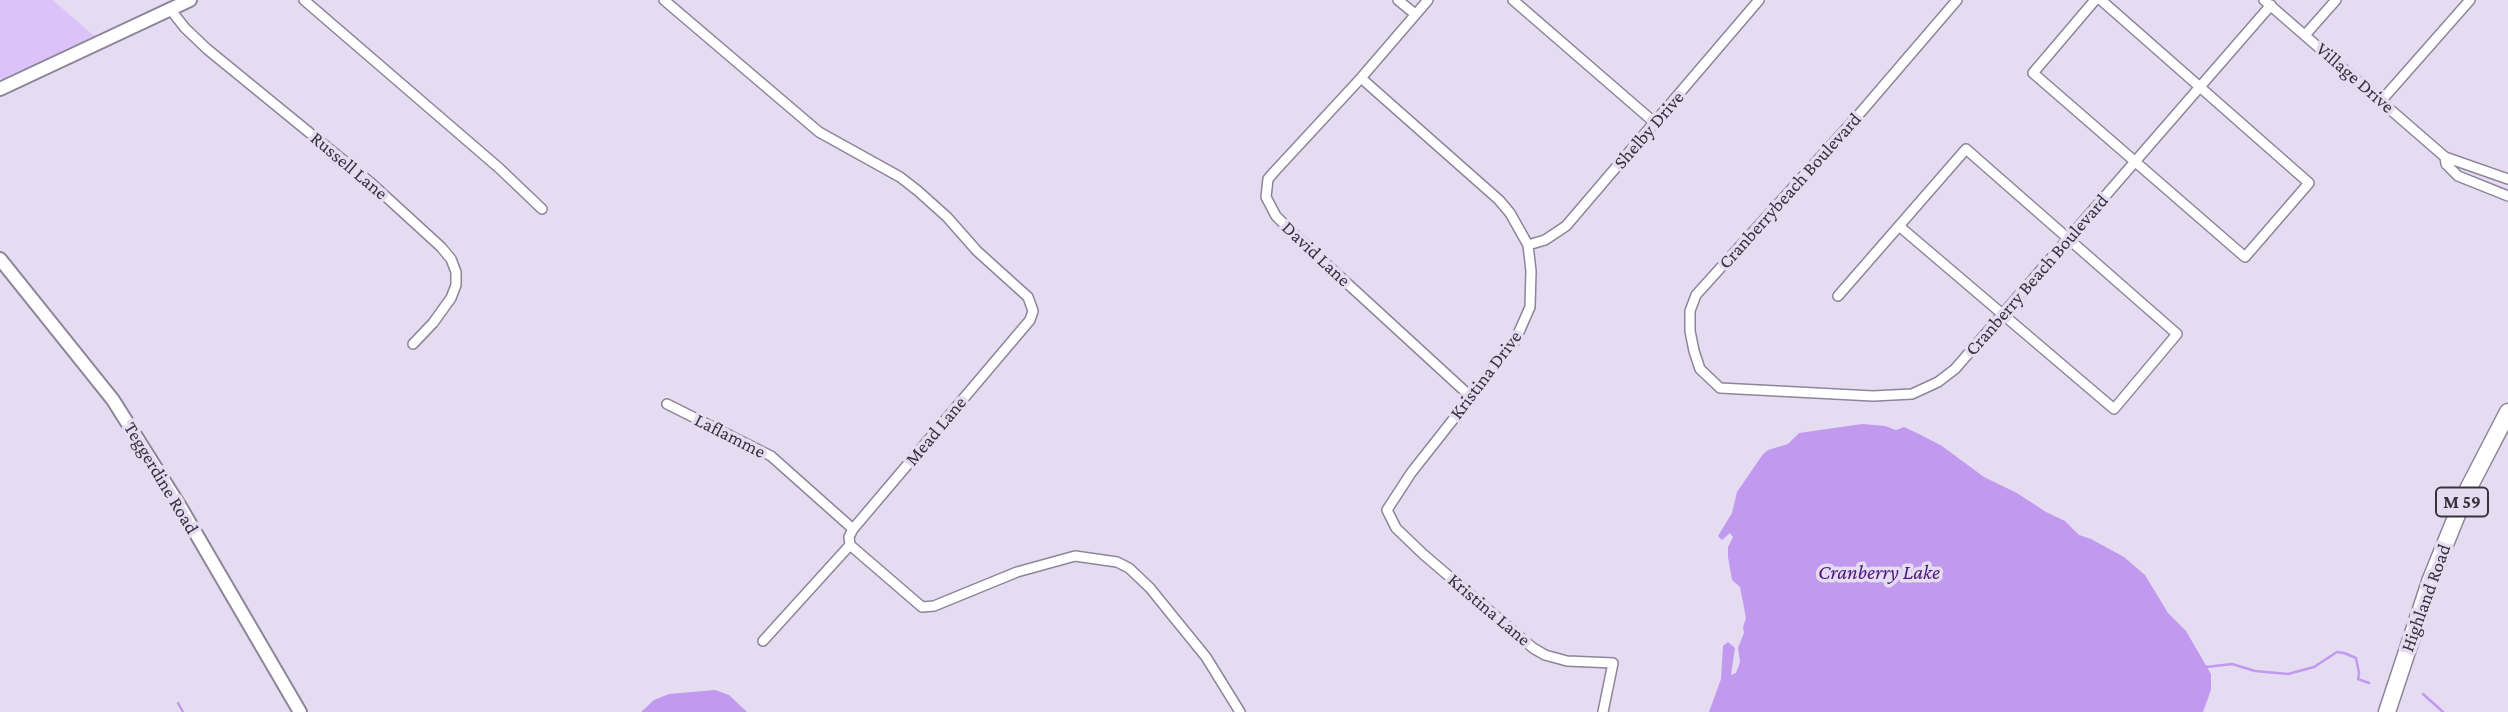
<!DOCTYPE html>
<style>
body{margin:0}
canvas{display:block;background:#e5dcf2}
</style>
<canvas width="2508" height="712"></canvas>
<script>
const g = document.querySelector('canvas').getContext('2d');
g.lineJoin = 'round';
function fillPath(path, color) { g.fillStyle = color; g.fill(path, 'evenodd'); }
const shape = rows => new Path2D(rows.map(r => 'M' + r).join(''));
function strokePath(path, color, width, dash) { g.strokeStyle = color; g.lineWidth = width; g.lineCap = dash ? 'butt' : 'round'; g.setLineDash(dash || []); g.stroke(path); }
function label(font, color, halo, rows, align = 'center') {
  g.font = font + ' "Crimson Pro",serif'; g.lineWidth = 7; g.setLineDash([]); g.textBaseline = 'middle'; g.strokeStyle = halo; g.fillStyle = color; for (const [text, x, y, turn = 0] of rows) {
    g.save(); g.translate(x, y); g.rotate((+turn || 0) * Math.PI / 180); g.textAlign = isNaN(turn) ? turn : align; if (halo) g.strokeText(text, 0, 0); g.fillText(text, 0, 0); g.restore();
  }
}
fillPath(shape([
 [0,0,53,0,94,36,2,80,0,78]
]), '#dbc3fa');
fillPath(shape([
 [1862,424,1885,426,1896,430,1904,427,1919,434,1942,446,1984,477,2017,493,2046,512,2065,521,2079,535,2091,539,2124,557,2145,575,2168,613,2186,631,2211,674,2211,690,2203,712,1709,712,1721,679,1723,646,1728,642,1735,648,1731,675,1736,673,1740,662,1738,648,1744,633,1743,627,1746,618,1740,587,1732,580,1728,557,1728,547,1733,537,1730,533,1722,540,1718,536,1732,513,1737,492,1763,454,1768,450,1788,444,1799,433],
 [715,690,729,695,747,712,641,712,654,700,669,694]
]), '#c19aef');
strokePath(shape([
 [2206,667,2232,664,2255,671,2288,674,2314,667,2337,652,2344,653,2356,658,2359,673,2358,679,2369,683],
 [2423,694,2443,712],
 [178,703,183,712]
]), '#c19aef', 2.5);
const street = shape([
 [304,0,499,168,542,209],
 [664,0,819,132,900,177,918,191,947,217,977,251,1028,297,1033,311,1030,320,853,529,849,537,850,545,922,607,934,606,1017,572,1075,556,1117,562,1129,568,1150,588,1171,614,1206,657,1240,712],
 [1398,0,1415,14],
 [1428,0,1361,78,1274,172,1268,179,1266,197,1276,216,1300,240,1470,396],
 [1513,0,1655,123],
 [1957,0,1861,112,1696,295,1690,311,1690,331,1694,351,1700,369,1720,388,1873,396,1912,394,1938,382,1955,369,2271,5],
 [2095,0,2033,73,2245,257,2309,183,2101,0],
 [2264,0,2445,157,2508,179],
 [170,9,185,28,207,49,371,183,441,247,451,259,456,272,456,285,451,298,433,323,413,344],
 [2305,35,2336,0],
 [1361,78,1499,200,1510,213,1528,245,1531,271,1530,307,1515,341,1411,473,1387,510,1396,528,1423,554,1533,648,1545,655,1567,661,1613,663,1603,712],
 [2381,101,2470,0],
 [2445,157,2446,164,2458,176,2508,196],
 [1528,245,1545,240,1566,226,1759,0],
 [1838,296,1966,149,2177,334,2114,409,1899,226],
 [667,404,771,456,853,529],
 [763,641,850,545]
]);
const secondary = shape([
 [0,89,190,0],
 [0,259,113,400,181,508,300,712]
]);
const highway = shape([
 [2387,712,2431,579,2465,495,2508,412]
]);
strokePath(street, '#8d8599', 12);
strokePath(secondary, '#8d8599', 16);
strokePath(highway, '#8d8599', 19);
strokePath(street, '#fff', 9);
strokePath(secondary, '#fff', 12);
strokePath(highway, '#fff', 16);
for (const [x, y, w] of [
 [2462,502,52]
]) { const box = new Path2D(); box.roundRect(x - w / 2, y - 14.5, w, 29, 5); g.fillStyle = '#e5dcf2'; g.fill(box); strokePath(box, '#36333b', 2); }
label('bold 18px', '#36333b', null, [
 ["M 59",2462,502]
]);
label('19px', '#36333b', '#e5dcf2', [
 ["Village Drive",2355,78,41],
 ["Shelby Drive",1649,130,-49],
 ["Russell Lane",349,166,40],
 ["Cranberrybeach Boulevard",1790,191,-48],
 ["David Lane",1316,254,43],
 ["Cranberry Beach Boulevard",2037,275,-49],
 ["Kristina Drive",1486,375,-53],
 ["Mead Lane",936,431,-50],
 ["Laflamme",730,436,27],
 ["Teggerdine Road",161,478,59],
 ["Highland Road",2426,598,-70],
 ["Kristina Lane",1489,610,40]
]);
label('italic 21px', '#4e177a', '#e5dcf2', [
 ["Cranberry Lake",1879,573]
]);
</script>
